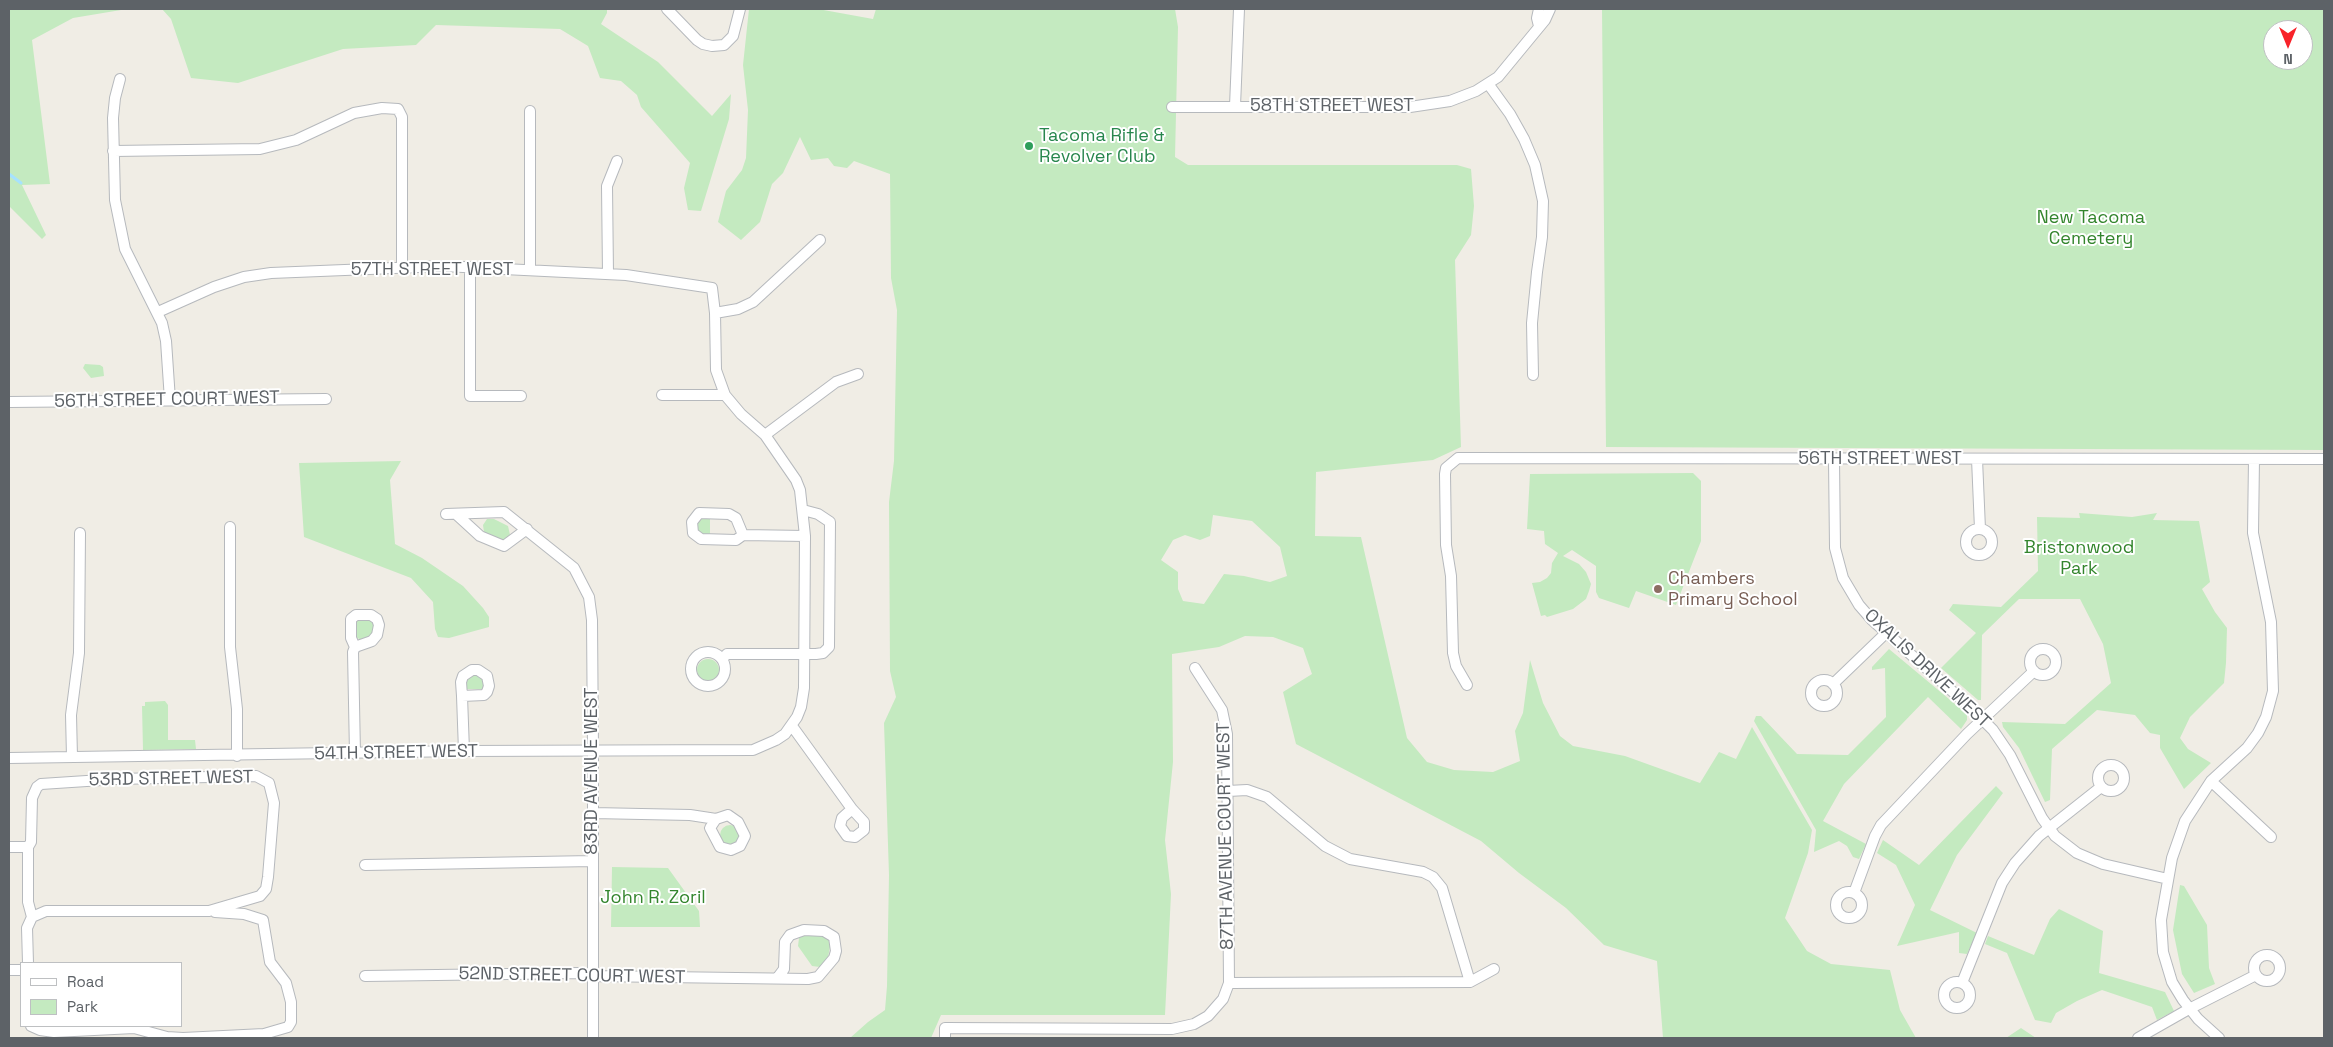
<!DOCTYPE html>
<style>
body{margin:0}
#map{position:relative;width:2333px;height:1047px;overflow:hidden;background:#f0ede5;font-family:"Space Grotesk",sans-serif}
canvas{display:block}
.frame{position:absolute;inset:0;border:10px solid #5d6267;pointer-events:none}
.legend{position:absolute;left:20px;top:962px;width:162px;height:65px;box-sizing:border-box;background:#fff;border:1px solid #bec0c2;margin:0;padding:6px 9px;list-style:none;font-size:15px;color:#5d6267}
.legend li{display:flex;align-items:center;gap:10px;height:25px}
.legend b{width:25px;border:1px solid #bec0c2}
.north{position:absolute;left:2263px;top:20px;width:50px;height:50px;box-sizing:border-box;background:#fff;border:1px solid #bec0c2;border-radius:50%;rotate:180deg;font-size:14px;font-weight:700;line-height:20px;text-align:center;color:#5d6267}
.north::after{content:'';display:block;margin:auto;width:18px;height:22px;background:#f8232a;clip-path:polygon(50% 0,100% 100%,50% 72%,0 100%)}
</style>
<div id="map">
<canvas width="2333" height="1047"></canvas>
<div class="frame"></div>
<ul class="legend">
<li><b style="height:6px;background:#fff"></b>Road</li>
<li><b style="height:14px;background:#c4eac0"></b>Park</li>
</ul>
<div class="north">N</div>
</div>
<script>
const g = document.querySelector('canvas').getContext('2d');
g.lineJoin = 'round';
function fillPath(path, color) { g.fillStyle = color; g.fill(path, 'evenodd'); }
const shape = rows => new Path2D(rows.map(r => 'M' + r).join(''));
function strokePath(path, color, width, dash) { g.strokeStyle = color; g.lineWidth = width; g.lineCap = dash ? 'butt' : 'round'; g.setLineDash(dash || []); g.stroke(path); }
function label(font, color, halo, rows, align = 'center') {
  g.font = font + ' "Space Grotesk",sans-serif'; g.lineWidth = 4; g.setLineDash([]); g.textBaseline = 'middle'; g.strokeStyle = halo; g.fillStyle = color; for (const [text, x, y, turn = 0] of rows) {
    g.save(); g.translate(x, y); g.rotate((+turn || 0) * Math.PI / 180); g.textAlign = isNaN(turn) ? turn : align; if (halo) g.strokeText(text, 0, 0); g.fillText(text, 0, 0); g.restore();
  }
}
fillPath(shape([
 [9,9,127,9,73,18,32,40,50,184,22,185,46,235,42,239,9,206],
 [162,9,607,9,607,13,601,24,658,62,712,116,731,94,729,119,701,211,688,210,684,188,690,163,641,107,637,95,621,81,600,78,588,46,560,29,436,25,416,45,343,49,238,83,191,78,171,19],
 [749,9,818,9,873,19,876,9,1175,9,1178,27,1175,157,1188,165,1457,165,1471,169,1474,206,1471,235,1455,260,1461,447,1433,460,1316,472,1315,536,1361,537,1407,738,1427,762,1454,770,1493,772,1520,761,1515,731,1523,713,1530,660,1543,703,1560,736,1573,746,1625,756,1700,783,1719,752,1736,759,1752,727,1812,830,1808,853,1785,918,1807,951,1831,964,1890,970,1900,1010,1916,1038,1663,1038,1657,961,1604,945,1566,908,1519,873,1481,841,1296,744,1283,692,1312,674,1303,648,1273,637,1245,636,1219,647,1172,654,1173,762,1165,840,1171,894,1165,1015,941,1015,931,1038,850,1038,868,1022,885,1010,887,986,889,875,884,723,896,697,890,671,889,502,894,461,897,310,891,278,890,174,854,161,847,168,834,166,828,158,811,160,800,137,783,173,772,184,760,222,741,240,718,222,726,191,742,170,746,158,748,110,743,65],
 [1213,515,1252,521,1280,547,1287,576,1270,582,1244,576,1224,574,1204,604,1183,601,1178,589,1178,572,1161,560,1173,540,1185,535,1200,540,1210,536],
 [1602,9,2324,9,2324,450,1606,447],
 [2273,30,2303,30,2303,60,2273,60],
 [85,364,100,365,103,367,104,376,91,378,83,368],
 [401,461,390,480,395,544,422,558,463,586,483,608,489,617,489,627,449,638,438,637,435,629,433,602,411,578,304,537,299,463],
 [1693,473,1701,481,1701,541,1676,605,1636,591,1629,608,1599,598,1596,592,1596,566,1572,550,1563,556,1579,564,1586,572,1591,584,1589,591,1586,599,1573,609,1547,617,1545,615,1541,616,1532,583,1540,582,1547,578,1551,573,1552,563,1558,553,1545,544,1544,531,1527,529,1530,474],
 [2079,513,2132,517,2157,513,2153,520,2199,521,2210,582,2202,589,2215,612,2227,628,2226,663,2224,683,2190,717,2180,738,2188,749,2211,763,2184,789,2160,748,2160,735,2150,733,2135,715,2097,710,2052,749,2050,800,2045,802,2019,748,2003,727,2002,722,2065,724,2111,683,2103,644,2080,599,2019,599,1982,635,1981,700,1978,700,1941,668,1976,633,1949,610,1953,604,2001,607,2038,571,2037,517,2080,518],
 [710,517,710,535,698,534,696,521,698,518],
 [487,519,494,519,508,526,510,535,501,543,484,532,483,525],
 '353 629a11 11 0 1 1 22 0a11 11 0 1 1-22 0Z',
 [1889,649,1967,714,1967,720,1961,729,1928,697,1844,784,1823,821,1866,844,1859,859,1853,857,1847,846,1839,841,1814,852,1816,830,1754,721,1756,716,1761,716,1797,754,1848,755,1886,717,1885,668,1872,670,1872,667],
 '697 670a11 11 0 1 1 22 0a11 11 0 1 1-22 0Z',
 [475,674,485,679,484,689,465,689,466,677],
 [165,701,168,705,168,740,195,740,196,749,143,750,142,706,145,706,145,702],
 [1996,786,2003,793,1957,855,1930,910,1977,933,1967,954,1959,953,1959,932,1897,946,1915,905,1896,865,1877,853,1883,840,1919,865],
 '720 835a10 10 0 1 1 20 0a10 10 0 1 1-20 0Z',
 [612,867,668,868,699,911,700,927,611,927],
 [2180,885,2184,886,2207,925,2209,968,2215,984,2194,993,2182,974,2173,930],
 [2059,909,2103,931,2099,973,2165,992,2174,1011,2157,1020,2152,1007,2102,990,2077,1001,2056,1013,2051,1023,2035,1020,2007,953,1985,944,1988,936,2034,955,2050,919],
 [804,934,824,936,831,942,828,957,820,967,812,966,798,946,799,938],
 [2021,1028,2036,1038,2006,1038]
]), '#c4eac0');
strokePath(shape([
 [9,174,21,183]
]), '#a6e2ff', 3);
const minor = shape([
 [667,9,697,40,703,44,712,46,724,45,733,36,740,9],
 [1539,26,1537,18,1539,9],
 [120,79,115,98,113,118,115,200,125,249,162,323,166,341,170,400],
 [1489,85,1510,114,1524,139,1535,165,1543,201,1542,237,1537,272,1532,323,1533,375],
 [1235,106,1239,9],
 [1172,107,1410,107,1450,101,1476,91,1498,77,1545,20,1550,9],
 [530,111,530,270],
 [113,151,260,149,296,140,354,113,382,108,398,109,402,117,402,267],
 [470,267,470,396,521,396],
 [608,274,607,186,617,161],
 [715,313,738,309,753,302,820,240],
 [662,395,725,395],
 [9,402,326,399],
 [765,435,836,382,858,374],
 [1834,459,1835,548,1843,578,1859,605,1872,620,1970,707,1993,730,2010,755,2042,818,2055,836,2077,853,2103,864,2168,879],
 [1977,459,1980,529],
 [446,514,504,512,574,568,589,597,592,620,593,751,593,1038],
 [456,514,480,536,504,546,527,529],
 [230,527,230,647,237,709,237,756],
 '1966 542a13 13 0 1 1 26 0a13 13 0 1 1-26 0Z',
 [743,535,736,540,701,539,693,533,692,522,699,513,729,514,736,518,743,535,805,536],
 '2030 662a13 13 0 1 1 26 0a13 13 0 1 1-26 0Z',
 '691 669a17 17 0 1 1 34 0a17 17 0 1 1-34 0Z',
 [722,659,727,654,816,654,823,653,829,647,830,522,818,514,803,510],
 '1811 693a13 13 0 1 1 26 0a13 13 0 1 1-26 0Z',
 [1833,684,1886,633],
 [1467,685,1456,666,1453,653,1451,576,1446,545,1445,474,1446,468,1458,458,2324,459],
 [462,696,484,695,487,692,489,686,487,676,478,670,472,670,463,676,461,682,462,696,464,751],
 [792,726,852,809,864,822,864,830,855,837,847,836,840,826,842,818,852,809],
 [355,754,353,652,355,647,372,641,377,635,379,625,377,619,371,615,356,615,351,619,351,638,355,647],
 [72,757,71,715,79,653,80,533],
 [9,758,464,751,753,750,776,740,785,734,797,717,801,707,804,688,805,536,800,490,796,480,765,435,741,414,725,395,716,370,715,313,712,288,626,275,443,266,271,273,244,277,214,287,158,312],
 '2098 778a13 13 0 1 1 26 0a13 13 0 1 1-26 0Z',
 [256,776,269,783,274,803,268,877,266,889,260,896,209,911,46,911,32,917,28,902,28,847,31,842,32,798,37,787,41,784,117,779,256,776],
 [2211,781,2271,837],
 [1228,791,1247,790,1267,797,1325,846,1350,859,1423,872,1433,877,1442,888,1470,982],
 [593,813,690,815,716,819],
 [728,815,738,822,745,836,740,846,731,850,720,847,710,828,716,819,728,815],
 [9,847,28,847],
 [365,865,593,861],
 '1836 905a13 13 0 1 1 26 0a13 13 0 1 1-26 0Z',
 [1854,893,1875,836,1881,825,1967,734,2034,671],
 '2254 968a13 13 0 1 1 26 0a13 13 0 1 1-26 0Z',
 [28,963,27,928,32,917],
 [9,970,21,970],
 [365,976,580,973,593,976,808,979,818,977,834,958,836,951,834,937,824,931,804,930,790,935,785,942,784,969,778,977],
 '1944 995a13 13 0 1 1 26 0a13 13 0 1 1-26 0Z',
 [1229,983,1470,982,1494,969],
 [1962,983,2002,883,2015,863,2039,836,2101,787],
 [31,1026,40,1030,54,1032,134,1028,167,1037,183,1038,264,1034,288,1027,291,1022,291,1002,286,983,270,962,263,920,244,914,215,912],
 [945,1038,945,1028,1172,1029,1194,1024,1208,1016,1223,999,1229,983,1227,734,1222,710,1195,668],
 [2138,1038,2189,1009,2256,975],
 [2219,1038,2198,1019,2183,1000,2172,982,2163,952,2161,920,2172,858,2185,821,2211,781,2247,748,2258,733,2266,717,2273,691,2271,622,2253,533,2254,459]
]);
strokePath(minor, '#b6b9bd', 12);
strokePath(minor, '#fff', 10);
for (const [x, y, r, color] of [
 [1029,146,5,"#2e9e5b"],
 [1658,589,5,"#8d6e63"]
]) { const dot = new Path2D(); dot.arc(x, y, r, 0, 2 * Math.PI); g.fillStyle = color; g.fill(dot); strokePath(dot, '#fff', 2); }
label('18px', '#5d6267', '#fff', [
 ["58TH STREET WEST",1332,106],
 ["57TH STREET WEST",432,270],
 ["56TH STREET COURT WEST",167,400,-1],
 ["56TH STREET WEST",1880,459],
 ["OXALIS DRIVE WEST",1927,669,43],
 ["54TH STREET WEST",396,753,-1],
 ["83RD AVENUE WEST",592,771,-90],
 ["53RD STREET WEST",171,779,-1],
 ["87TH AVENUE COURT WEST",1226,836,-91],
 ["52ND STREET COURT WEST",572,976,1]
]);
label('18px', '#27864d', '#fff', [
 ["Tacoma Rifle &",1039,136],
 ["Revolver Club",1039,157]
], 'left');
label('18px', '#33852d', '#fff', [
 ["New Tacoma",2091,218],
 ["Cemetery",2091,239],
 ["Bristonwood",2079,548],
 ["Park",2079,569],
 ["John R. Zoril",653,898]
]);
label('18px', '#785e54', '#fff', [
 ["Chambers",1668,579],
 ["Primary School",1668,600]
], 'left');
</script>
